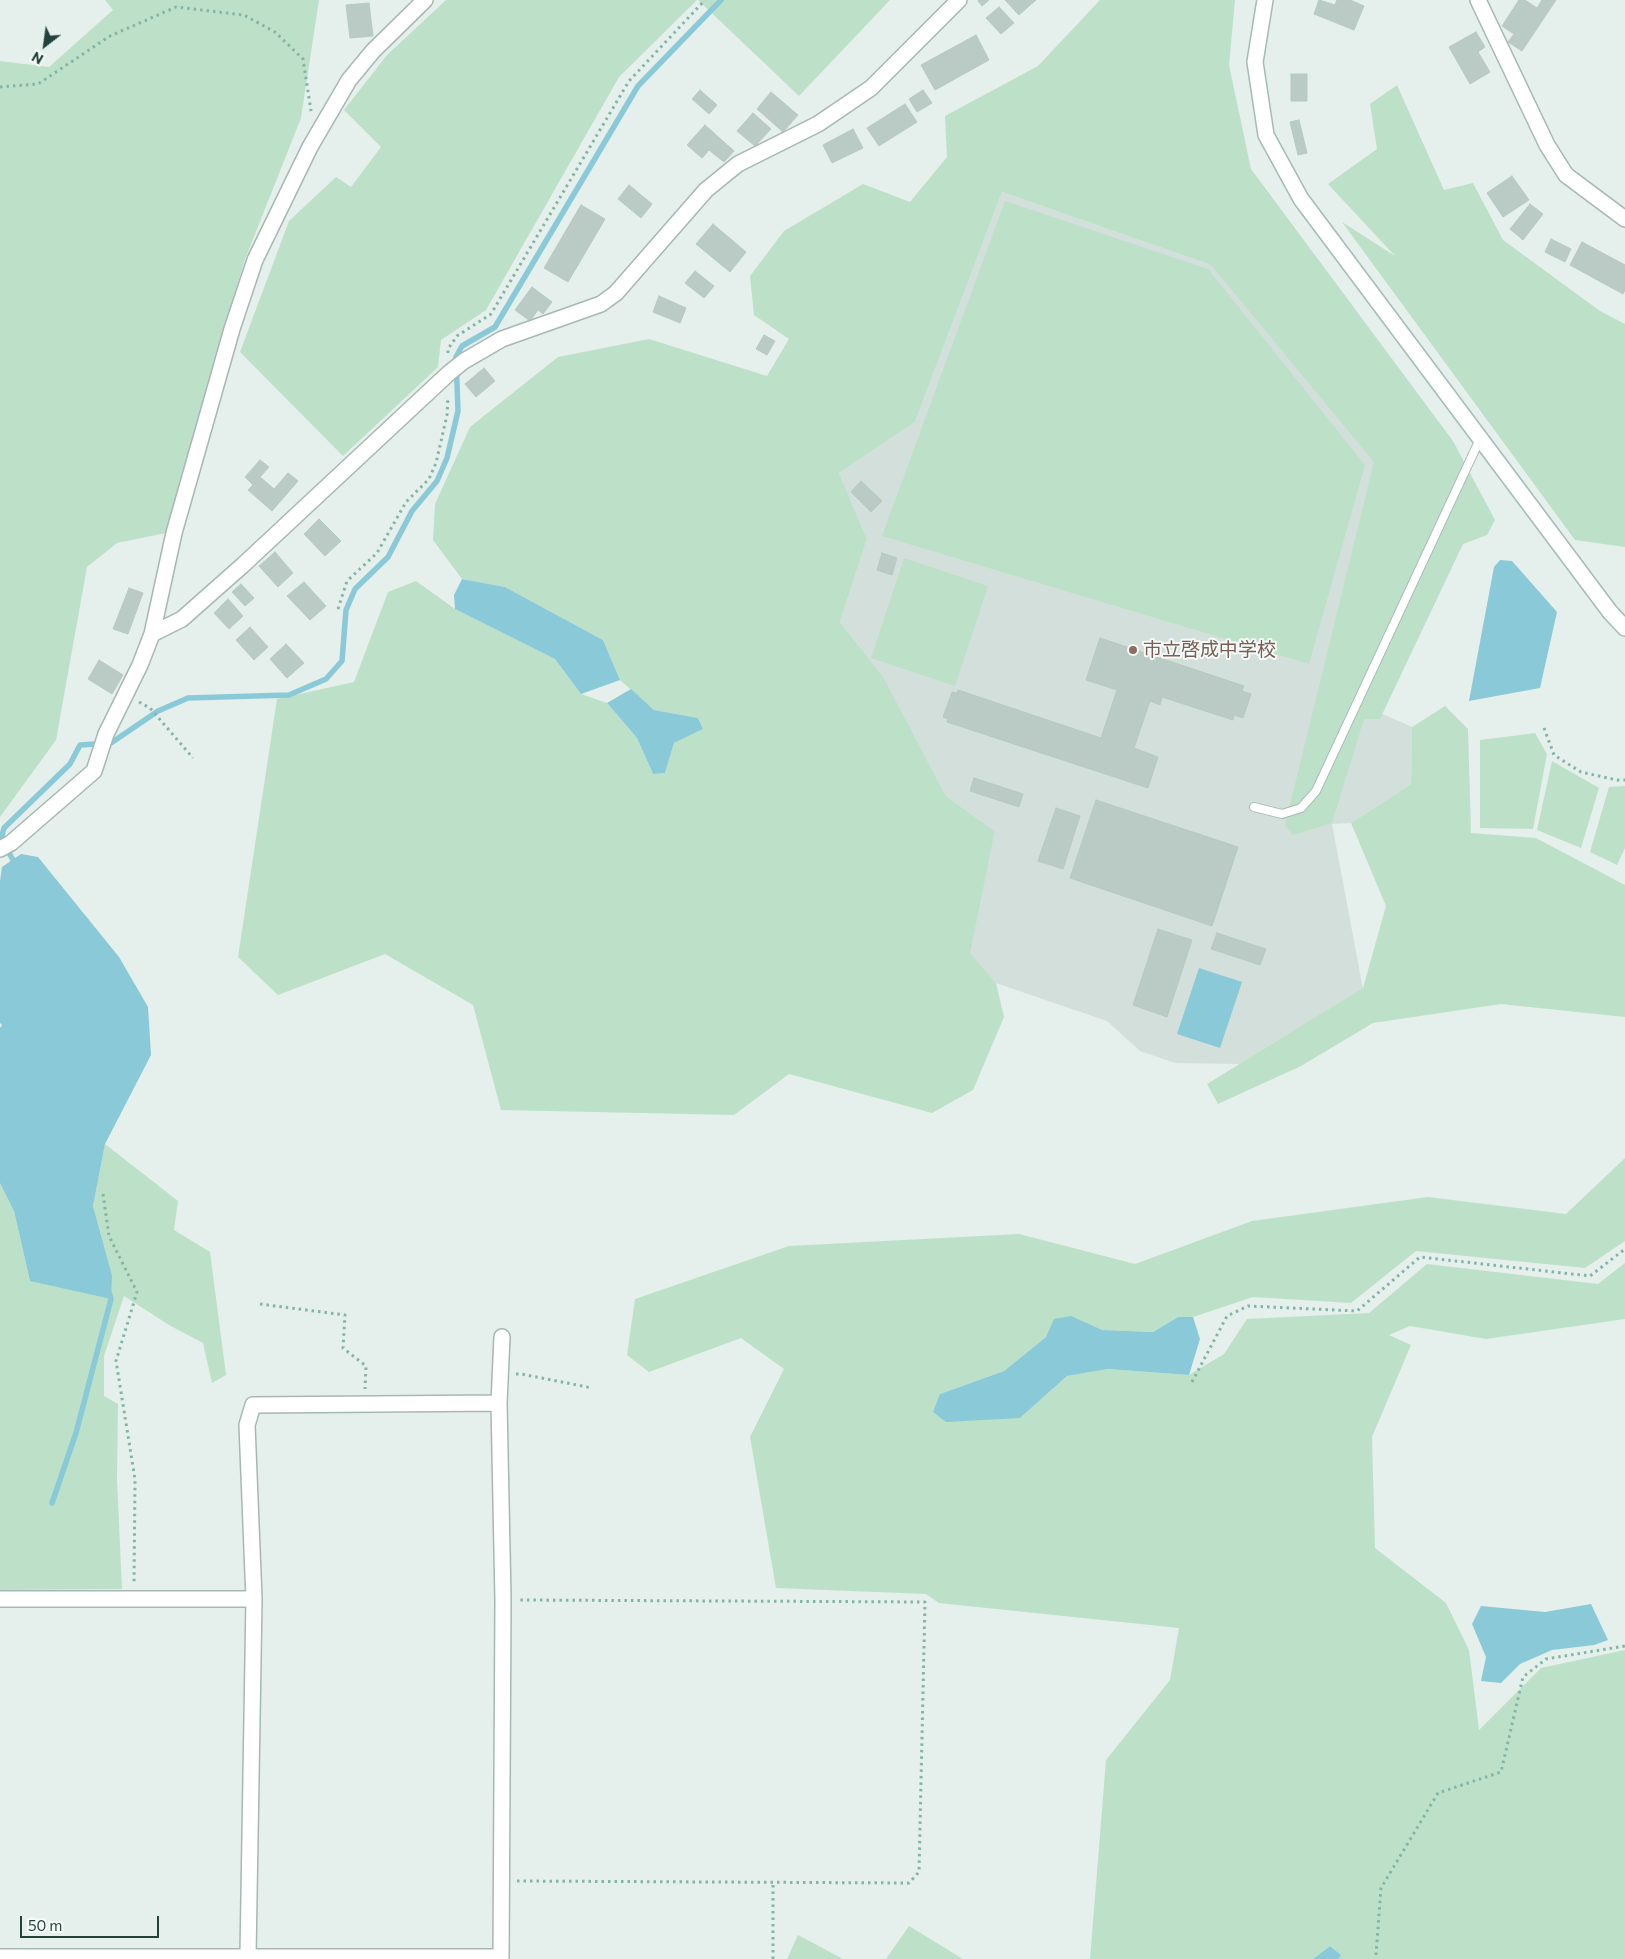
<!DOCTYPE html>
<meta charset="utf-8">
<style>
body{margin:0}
#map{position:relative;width:1625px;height:1959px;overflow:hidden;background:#e5efeb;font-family:Commissioner,sans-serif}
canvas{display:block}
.north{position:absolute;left:20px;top:20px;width:50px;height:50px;-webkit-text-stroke:4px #f6fbf9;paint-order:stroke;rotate:210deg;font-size:14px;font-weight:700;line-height:20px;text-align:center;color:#22433b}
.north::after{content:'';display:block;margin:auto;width:18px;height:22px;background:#22433b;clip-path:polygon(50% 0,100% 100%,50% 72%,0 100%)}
.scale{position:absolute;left:20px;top:1916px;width:139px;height:22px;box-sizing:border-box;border:2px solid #22433b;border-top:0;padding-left:6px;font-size:15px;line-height:18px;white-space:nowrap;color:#22433b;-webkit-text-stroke:4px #f6fbf9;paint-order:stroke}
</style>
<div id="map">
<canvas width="1625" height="1959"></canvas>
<div class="north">N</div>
<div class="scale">50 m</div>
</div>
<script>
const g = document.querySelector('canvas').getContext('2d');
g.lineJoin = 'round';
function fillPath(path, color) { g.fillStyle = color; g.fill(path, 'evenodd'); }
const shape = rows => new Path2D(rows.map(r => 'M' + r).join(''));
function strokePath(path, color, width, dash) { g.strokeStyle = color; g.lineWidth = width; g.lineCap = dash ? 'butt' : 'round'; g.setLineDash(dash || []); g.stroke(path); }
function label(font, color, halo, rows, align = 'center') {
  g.font = font + ' Commissioner,"Noto Sans JP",sans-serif'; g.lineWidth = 4; g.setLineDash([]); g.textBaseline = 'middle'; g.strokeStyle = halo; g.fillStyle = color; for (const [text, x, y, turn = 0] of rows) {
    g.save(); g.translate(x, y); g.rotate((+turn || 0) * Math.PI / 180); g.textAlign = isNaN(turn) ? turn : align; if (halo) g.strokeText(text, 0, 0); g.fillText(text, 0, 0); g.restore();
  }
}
fillPath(shape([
 [1002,192,1211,265,1439,462,1378,712,1412,727,1411,784,1351,823,1332,824,1363,989,1240,1064,1175,1063,1140,1051,1107,1021,996,983,969,953,995,831,946,796,884,678,840,622,867,539,839,473,915,422]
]), '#d3dfda');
fillPath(shape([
 [105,0,319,0,301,118,244,262,166,533,117,543,87,567,56,740,0,817,0,61,49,67,113,10],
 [446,0,697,0,619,77,486,310,441,340,438,367,343,456,240,352,289,221,336,177,351,187,381,147,344,110,387,55],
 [698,0,890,0,799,96],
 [1100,0,1235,0,1229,65,1251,169,1453,441,1495,520,1487,535,1463,544,1380,719,1364,719,1332,823,1293,835,1285,825,1374,462,1211,265,1002,192,915,422,839,473,867,539,840,622,884,678,946,796,995,831,970,953,996,983,1004,1017,973,1090,932,1113,789,1074,734,1115,501,1110,473,1005,385,954,278,995,238,957,277,699,354,682,388,592,416,581,455,609,555,659,581,694,607,703,637,738,653,774,665,773,674,743,703,729,698,718,654,710,620,680,603,640,505,587,462,579,433,540,435,504,470,427,558,357,649,339,767,376,789,339,754,315,750,276,784,231,863,184,910,202,947,157,945,116,1038,66],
 [1397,85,1444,190,1473,183,1503,240,1600,311,1625,324,1625,547,1575,540,1342,222,1395,256,1328,184,1377,149,1370,104],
 [1005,201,1208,269,1365,465,1309,664,882,536],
 [904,558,988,586,955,686,871,658],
 [1445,706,1468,729,1471,833,1536,838,1625,885,1625,1017,1501,1004,1373,1023,1301,1066,1218,1104,1207,1084,1363,988,1386,906,1351,823,1411,784,1412,727],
 [1535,733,1547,754,1533,829,1480,828,1480,740],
 [1552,761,1599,788,1581,848,1537,830],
 [1625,786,1625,848,1617,865,1590,852,1609,787],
 [105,1144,178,1201,174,1230,210,1252,226,1375,212,1383,203,1343,169,1325,124,1296,104,1356,104,1396,118,1404,117,1480,122,1589,0,1590,0,1183,14,1211,30,1281,112,1275,93,1206],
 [1625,1158,1625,1241,1585,1268,1416,1251,1351,1303,1253,1297,1193,1317,1178,1317,1153,1332,1102,1330,1046,1337,1004,1371,940,1394,1020,1418,1067,1376,1108,1369,1189,1375,1224,1354,1247,1319,1369,1313,1427,1264,1598,1284,1625,1263,1625,1319,1486,1339,1410,1326,1389,1335,1411,1345,1372,1437,1375,1548,1446,1603,1469,1650,1479,1730,1541,1668,1625,1650,1625,1959,1339,1959,1341,1955,1330,1946,1313,1959,1090,1959,1106,1760,1170,1680,1179,1628,939,1603,926,1594,776,1588,750,1437,784,1369,741,1338,649,1372,627,1355,635,1299,789,1246,1019,1234,1135,1264,1252,1221,1428,1197,1566,1214],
 [909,1926,963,1959,886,1959],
 [798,1935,843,1959,787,1959]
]), '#bde1c8');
fillPath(shape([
 [1500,560,1512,561,1557,612,1540,688,1469,701,1494,567],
 [462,579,505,587,603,640,620,680,581,694,555,659,455,609,454,595],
 [631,689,654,710,698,718,703,729,674,743,665,773,653,774,637,738,607,703],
 [21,854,38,857,119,957,148,1007,151,1055,105,1144,93,1206,112,1275,111,1299,30,1281,14,1211,0,1183,0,1028,2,1025,0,1023,0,881,2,867],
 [1199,968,1242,982,1220,1048,1177,1034],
 [1071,1316,1102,1330,1153,1332,1178,1317,1193,1317,1200,1339,1189,1375,1108,1369,1067,1376,1020,1418,946,1422,933,1412,940,1394,1004,1371,1046,1337,1054,1319],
 [1591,1604,1608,1640,1594,1645,1552,1650,1520,1664,1501,1683,1481,1681,1486,1657,1472,1624,1481,1606,1545,1612],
 [1330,1946,1341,1955,1339,1959,1313,1959]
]), '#8ac9d7');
strokePath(shape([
 [16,865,1,839,4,828,70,764,80,745,111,743,158,711,188,698,289,695,326,679,342,661,346,610,355,589,388,557,412,511,437,481,447,458,458,411,456,357,462,346,495,327,638,86,721,0],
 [52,1503,76,1433,111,1299,109,1292]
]), '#8ac9d7', 5.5);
const building = shape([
 [979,0,989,0,982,6,978,1,979,0],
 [1005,0,1036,0,1019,15,1005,0],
 [1319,0,1335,5,1337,0,1350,0,1364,6,1354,30,1314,14,1319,0],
 [1519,0,1525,0,1537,8,1542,0,1556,0,1522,51,1508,42,1514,34,1502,26,1519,0],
 [369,3,373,36,350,38,346,5,369,3],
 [999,7,1014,23,1001,34,986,18,999,7],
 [1476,32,1485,47,1478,52,1490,72,1470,84,1449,47,1476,32],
 [976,35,989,60,935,90,921,65,976,35],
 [1291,74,1307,74,1307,101,1291,101,1291,74],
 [700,90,717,105,709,114,692,99,700,90],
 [923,90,932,103,917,112,909,99,923,90],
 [771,92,798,115,783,132,757,109,771,92],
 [905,104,917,122,879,146,867,128,905,104],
 [753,113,771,129,755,146,737,131,753,113],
 [1299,120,1307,153,1298,155,1290,122,1299,120],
 [705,125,734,151,724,162,709,150,702,158,687,145,705,125],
 [853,129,863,148,832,163,823,145,853,129],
 [1512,176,1529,200,1503,217,1487,193,1512,176],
 [629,185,652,204,641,218,618,199,629,185],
 [1530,204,1543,214,1523,240,1510,229,1530,204],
 [581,205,605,219,568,282,544,268,581,205],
 [713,224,746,252,730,272,696,244,713,224],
 [1551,239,1571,249,1565,262,1545,252,1551,239],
 [1582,242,1625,265,1625,290,1623,294,1570,265,1582,242],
 [695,271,714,286,704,298,685,283,695,271],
 [532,287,552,302,543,314,538,310,530,321,515,310,532,287],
 [659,296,686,308,680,323,653,312,659,296],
 [764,335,775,341,767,355,756,349,764,335],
 [484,368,495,381,476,397,465,384,484,368],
 [260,460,269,467,260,477,274,489,288,473,298,481,272,511,248,490,253,485,245,477,260,460],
 [861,481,882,501,871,512,851,492,861,481],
 [319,519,341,541,325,556,304,534,319,519],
 [275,552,293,573,278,587,259,566,275,552],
 [882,553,897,558,892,575,877,570,882,553],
 [304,582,326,606,310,620,287,596,304,582],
 [241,584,254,598,245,606,232,592,241,584],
 [129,588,143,593,128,634,113,629,129,588],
 [228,599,243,616,229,629,214,613,228,599],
 [250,627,268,647,254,660,236,640,250,627],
 [1100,638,1244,686,1242,691,1251,694,1243,718,1234,715,1233,720,1162,697,1160,705,1150,701,1134,748,1158,757,1148,788,947,722,948,719,943,717,952,692,957,693,958,690,1101,738,1117,690,1086,680,1100,638],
 [286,644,304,663,287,678,270,659,286,644],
 [99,660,123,675,112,694,88,679,99,660],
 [974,778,1023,794,1019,807,970,791,974,778],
 [1096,800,1238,847,1212,926,1070,878,1096,800],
 [1056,808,1080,816,1063,869,1038,861,1056,808],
 [1158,929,1192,940,1167,1017,1133,1005,1158,929],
 [1217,933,1266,949,1260,965,1211,949,1217,933]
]);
fillPath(building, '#bacac4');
strokePath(building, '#b7cac2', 1);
const lane = shape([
 [1254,807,1282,814,1301,808,1316,791,1480,439]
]);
const street = shape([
 [1478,0,1547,145,1566,175,1625,219],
 [152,634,182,619,243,565,449,373,464,361,502,339,601,304,616,293,706,190,738,164,818,124,871,88,959,0],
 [0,849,11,843,94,771,106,734,140,665,152,634,174,533,232,329,255,260,310,147,349,80,373,51,425,0],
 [0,1599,254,1599],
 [248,1955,254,1599,247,1425,253,1405,499,1403],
 [0,1957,501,1957],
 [501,1959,503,1600,499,1403,502,1337]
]);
const secondary = shape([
 [1265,0,1255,62,1266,135,1301,199,1610,612,1625,628]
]);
strokePath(lane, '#a7b8b3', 10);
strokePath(street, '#a7b8b3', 18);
strokePath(secondary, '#a3bcb4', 18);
strokePath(shape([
 [0,87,38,84,110,36,176,7,244,15,275,32,303,59,311,111],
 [448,353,448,349,457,336,491,314,629,81,705,0],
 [338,609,347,581,377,553,406,502,429,479,436,463,447,415,448,397],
 [139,702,150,708,193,758],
 [1544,728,1554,755,1581,772,1617,780,1625,780],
 [103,1194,109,1236,137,1292,116,1361,135,1479,134,1584],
 [260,1304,345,1315,343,1348,366,1366,365,1389],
 [516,1374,521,1374,592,1388],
 [1192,1382,1227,1316,1248,1306,1357,1311,1420,1257,1590,1276,1625,1249],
 [517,1881,909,1883,919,1872,925,1602,519,1600],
 [1376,1955,1381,1888,1438,1793,1501,1772,1523,1677,1546,1659,1625,1646],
 [773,1959,773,1882]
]), '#83b5a7', 3, [2.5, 4]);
strokePath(lane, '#fff', 8);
strokePath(street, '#fff', 15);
strokePath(secondary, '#fff', 15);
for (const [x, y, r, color] of [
 [1133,650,5,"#8d6e63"]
]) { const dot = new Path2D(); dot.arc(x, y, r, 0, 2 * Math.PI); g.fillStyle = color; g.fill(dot); strokePath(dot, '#f6fbf9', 2); }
label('19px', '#785e54', '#f6fbf9', [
 ["市立啓成中学校",1143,650]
], 'left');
</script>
